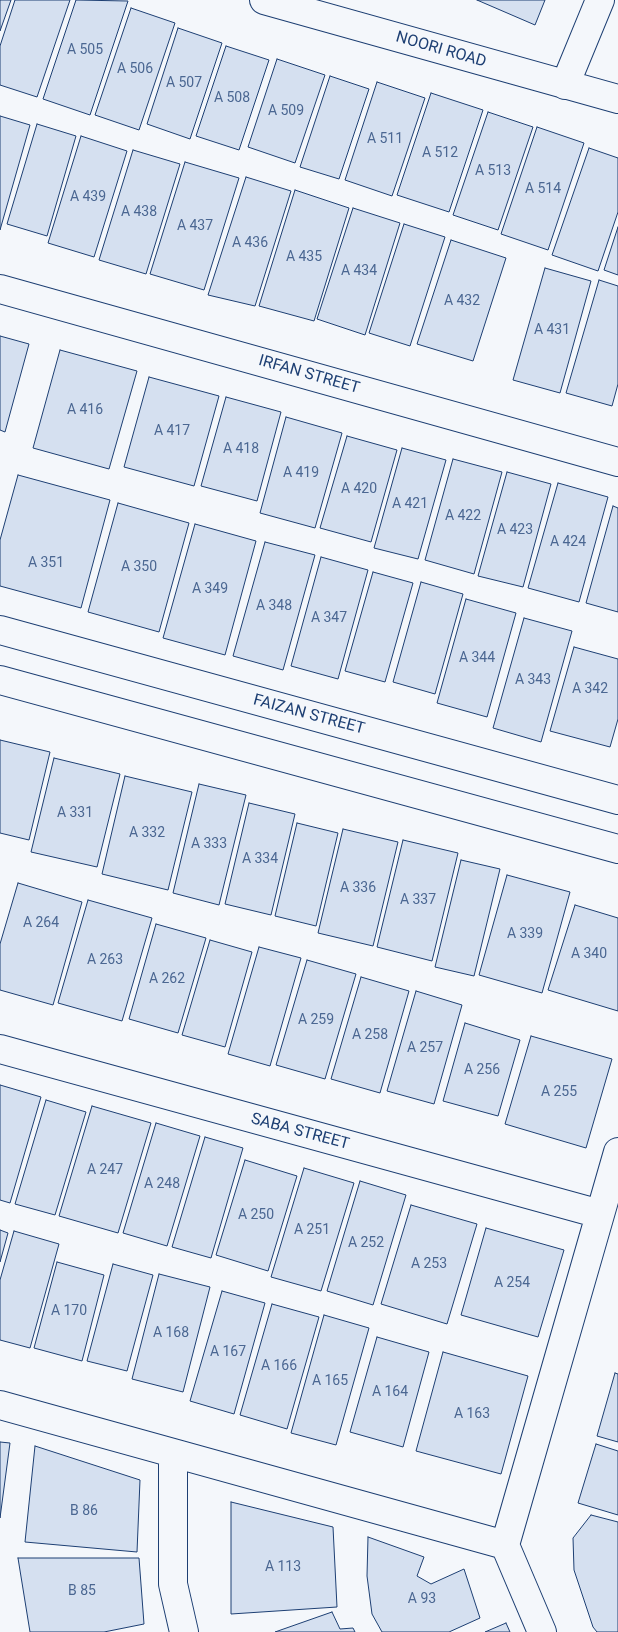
<!DOCTYPE html>
<style>
body{margin:0}
canvas{display:block;background:#f4f7fb}
</style>
<canvas width="618" height="1632"></canvas>
<script>
const g = document.querySelector('canvas').getContext('2d');
g.lineJoin = 'round';
function fillPath(path, color) { g.fillStyle = color; g.fill(path, 'evenodd'); }
const shape = rows => new Path2D(rows.map(r => 'M' + r).join(''));
function strokePath(path, color, width, dash) { g.strokeStyle = color; g.lineWidth = width; g.lineCap = dash ? 'butt' : 'round'; g.setLineDash(dash || []); g.stroke(path); }
function label(font, color, halo, rows, align = 'center') {
  g.font = font + ' Roboto,sans-serif'; g.lineWidth = 4; g.setLineDash([]); g.textBaseline = 'middle'; g.strokeStyle = halo; g.fillStyle = color; for (const [text, x, y, turn = 0] of rows) {
    g.save(); g.translate(x, y); g.rotate((+turn || 0) * Math.PI / 180); g.textAlign = isNaN(turn) ? turn : align; if (halo) g.strokeText(text, 0, 0); g.fillText(text, 0, 0); g.restore();
  }
}
const building = shape([
 [0,0,11,0,0,31,0,0],
 [15,0,70,0,37,97,0,85,0,46,15,0],
 [76,0,128,1,90,115,43,99,76,0],
 [477,0,545,0,535,25,477,0],
 [131,8,175,23,139,130,95,115,131,8],
 [178,28,222,43,190,139,147,124,178,28],
 [226,46,269,60,239,150,196,136,226,46],
 [277,59,325,75,295,163,248,147,277,59],
 [330,76,369,89,339,179,300,167,330,76],
 [377,82,425,98,392,196,345,180,377,82],
 [431,93,483,110,449,212,397,195,431,93],
 [488,112,533,127,498,230,453,215,488,112],
 [0,116,30,125,0,230,0,116],
 [37,124,76,136,47,236,7,224,37,124],
 [537,127,584,143,548,250,501,234,537,127],
 [81,136,127,151,94,257,48,243,81,136],
 [589,148,618,158,618,212,598,271,552,255,589,148],
 [133,150,180,164,146,274,99,260,133,150],
 [185,162,239,178,204,290,150,274,185,162],
 [246,177,291,191,255,306,208,295,246,177],
 [295,190,349,208,314,321,259,306,295,190],
 [353,208,400,223,365,335,317,319,353,208],
 [404,224,445,237,410,346,369,333,404,224],
 [618,227,618,275,604,270,618,227],
 [451,240,506,258,473,361,417,344,451,240],
 [545,268,591,281,560,393,513,380,545,268],
 [599,280,618,286,618,384,612,406,566,393,599,280],
 [0,336,29,344,5,432,0,430,0,336],
 [60,350,137,371,109,469,33,448,60,350],
 [149,377,219,396,194,486,124,467,149,377],
 [226,397,281,412,257,501,201,486,226,397],
 [286,417,342,433,315,528,260,513,286,417],
 [347,436,397,450,371,542,320,528,347,436],
 [402,448,446,460,418,559,374,548,402,448],
 [453,459,502,472,474,574,425,560,453,459],
 [507,472,551,484,523,587,478,576,507,472],
 [18,475,110,500,81,608,0,586,0,540,18,475],
 [558,483,608,497,579,602,528,588,558,483],
 [118,503,189,523,159,632,88,612,118,503],
 [613,506,618,508,618,612,586,603,613,506],
 [195,524,256,541,225,655,163,638,195,524],
 [265,542,315,555,283,670,233,656,265,542],
 [321,557,368,570,338,679,291,666,321,557],
 [373,572,413,583,385,682,345,671,373,572],
 [421,582,463,594,435,694,393,682,421,582],
 [466,599,516,613,487,717,437,703,466,599],
 [524,618,572,631,541,742,493,728,524,618],
 [574,647,618,659,618,719,610,747,550,731,574,647],
 [0,740,50,752,29,840,0,833,0,740],
 [54,758,120,774,97,867,31,852,54,758],
 [125,776,192,792,168,890,102,874,125,776],
 [199,784,246,795,219,905,173,893,199,784],
 [249,803,295,814,271,915,225,904,249,803],
 [297,823,338,833,316,926,275,916,297,823],
 [343,829,398,842,373,946,318,933,343,829],
 [403,840,458,853,432,961,377,947,403,840],
 [461,860,500,869,474,976,435,967,461,860],
 [507,875,570,892,542,993,479,975,507,875],
 [18,883,82,902,53,1005,0,990,0,944,18,883],
 [88,900,152,918,122,1021,58,1003,88,900],
 [575,905,618,918,618,1011,548,990,575,905],
 [156,924,206,938,178,1033,129,1019,156,924],
 [210,940,252,952,225,1047,182,1035,210,940],
 [259,947,301,958,270,1066,228,1054,259,947],
 [307,960,356,974,325,1079,276,1065,307,960],
 [361,977,409,991,380,1093,331,1079,361,977],
 [416,991,462,1005,434,1104,387,1091,416,991],
 [465,1023,520,1040,498,1116,443,1101,465,1023],
 [531,1036,612,1059,586,1148,505,1124,531,1036],
 [0,1085,41,1097,10,1203,0,1200,0,1085],
 [46,1100,86,1112,55,1215,15,1204,46,1100],
 [92,1106,151,1123,118,1233,59,1216,92,1106],
 [156,1123,200,1136,167,1246,123,1233,156,1123],
 [205,1137,243,1148,211,1258,172,1247,205,1137],
 [245,1160,297,1176,268,1271,216,1255,245,1160],
 [304,1168,354,1183,321,1291,271,1277,304,1168],
 [360,1181,406,1195,373,1305,327,1291,360,1181],
 [411,1205,477,1224,447,1324,381,1304,411,1205],
 [486,1228,564,1250,538,1337,461,1315,486,1228],
 [0,1230,8,1233,0,1262,0,1230],
 [14,1231,59,1244,30,1348,0,1340,0,1280,14,1231],
 [57,1262,104,1275,82,1361,34,1348,57,1262],
 [113,1264,153,1275,127,1371,87,1361,113,1264],
 [159,1274,210,1287,183,1392,132,1379,159,1274],
 [222,1291,265,1303,234,1414,190,1401,222,1291],
 [272,1304,319,1317,287,1429,240,1415,272,1304],
 [324,1315,369,1328,336,1445,291,1433,324,1315],
 [377,1337,429,1352,403,1447,350,1432,377,1337],
 [443,1352,528,1376,501,1474,416,1451,443,1352],
 [615,1373,618,1374,618,1442,597,1436,615,1373],
 [0,1442,10,1443,0,1518,0,1442],
 [596,1444,618,1451,618,1515,578,1503,596,1444],
 [35,1446,140,1480,137,1552,25,1542,35,1446],
 [231,1502,333,1527,337,1607,231,1614,231,1502],
 [591,1515,618,1522,618,1632,597,1632,593,1627,574,1570,573,1538,591,1515],
 [368,1537,424,1557,417,1576,431,1584,464,1569,480,1618,449,1632,382,1632,372,1614,367,1576,368,1537],
 [18,1558,139,1558,144,1624,104,1632,30,1632,18,1558],
 [332,1612,340,1629,353,1628,355,1632,275,1632,332,1612],
 [506,1623,510,1632,485,1632,506,1623]
]);
fillPath(building, '#d5e0f0');
strokePath(building, '#1d3f73', 1);
const minor = shape([
 [264,0,618,99],
 [565,85,600,0],
 [0,289,618,462],
 [0,1049,600,1214],
 [0,1405,505,1545],
 [173,1453,173,1584,184,1632],
 [542,1632,505,1545,618,1152]
]);
const tertiary = shape([
 [0,630,618,800],
 [0,680,618,849]
]);
strokePath(minor, '#1d3f73', 30);
strokePath(tertiary, '#1d3f73', 30);
strokePath(minor, '#f4f7fb', 28);
strokePath(tertiary, '#f4f7fb', 28);
label('14px', '#4b6792', null, [
 ["A 505",85,50],
 ["A 506",135,69],
 ["A 507",184,83],
 ["A 508",232,98],
 ["A 509",286,111],
 ["A 511",385,139],
 ["A 512",440,153],
 ["A 513",493,171],
 ["A 514",543,189],
 ["A 439",88,197],
 ["A 438",139,212],
 ["A 437",195,226],
 ["A 436",250,243],
 ["A 435",304,257],
 ["A 434",359,271],
 ["A 432",462,301],
 ["A 431",552,330],
 ["A 416",85,410],
 ["A 417",172,431],
 ["A 418",241,449],
 ["A 419",301,473],
 ["A 420",359,489],
 ["A 421",410,504],
 ["A 422",463,516],
 ["A 423",515,530],
 ["A 424",568,542],
 ["A 351",46,563],
 ["A 350",139,567],
 ["A 349",210,589],
 ["A 348",274,606],
 ["A 347",329,618],
 ["A 344",477,658],
 ["A 343",533,680],
 ["A 342",590,689],
 ["A 331",75,813],
 ["A 332",147,833],
 ["A 333",209,844],
 ["A 334",260,859],
 ["A 336",358,888],
 ["A 337",418,900],
 ["A 264",41,923],
 ["A 339",525,934],
 ["A 340",589,954],
 ["A 263",105,960],
 ["A 262",167,979],
 ["A 259",316,1020],
 ["A 258",370,1035],
 ["A 257",425,1048],
 ["A 256",482,1070],
 ["A 255",559,1092],
 ["A 247",105,1170],
 ["A 248",162,1184],
 ["A 250",256,1215],
 ["A 251",312,1230],
 ["A 252",366,1243],
 ["A 253",429,1264],
 ["A 254",512,1283],
 ["A 170",69,1311],
 ["A 168",171,1333],
 ["A 167",228,1352],
 ["A 166",279,1366],
 ["A 165",330,1381],
 ["A 164",390,1392],
 ["A 163",472,1414],
 ["B 86",84,1511],
 ["A 113",283,1567],
 ["B 85",82,1591],
 ["A 93",422,1599]
]);
label('16px', '#1d3f73', '#f4f7fb', [
 ["NOORI ROAD",441,50,16],
 ["IRFAN STREET",309,375,16],
 ["FAIZAN STREET",309,715,15],
 ["SABA STREET",300,1132,15]
]);
</script>
